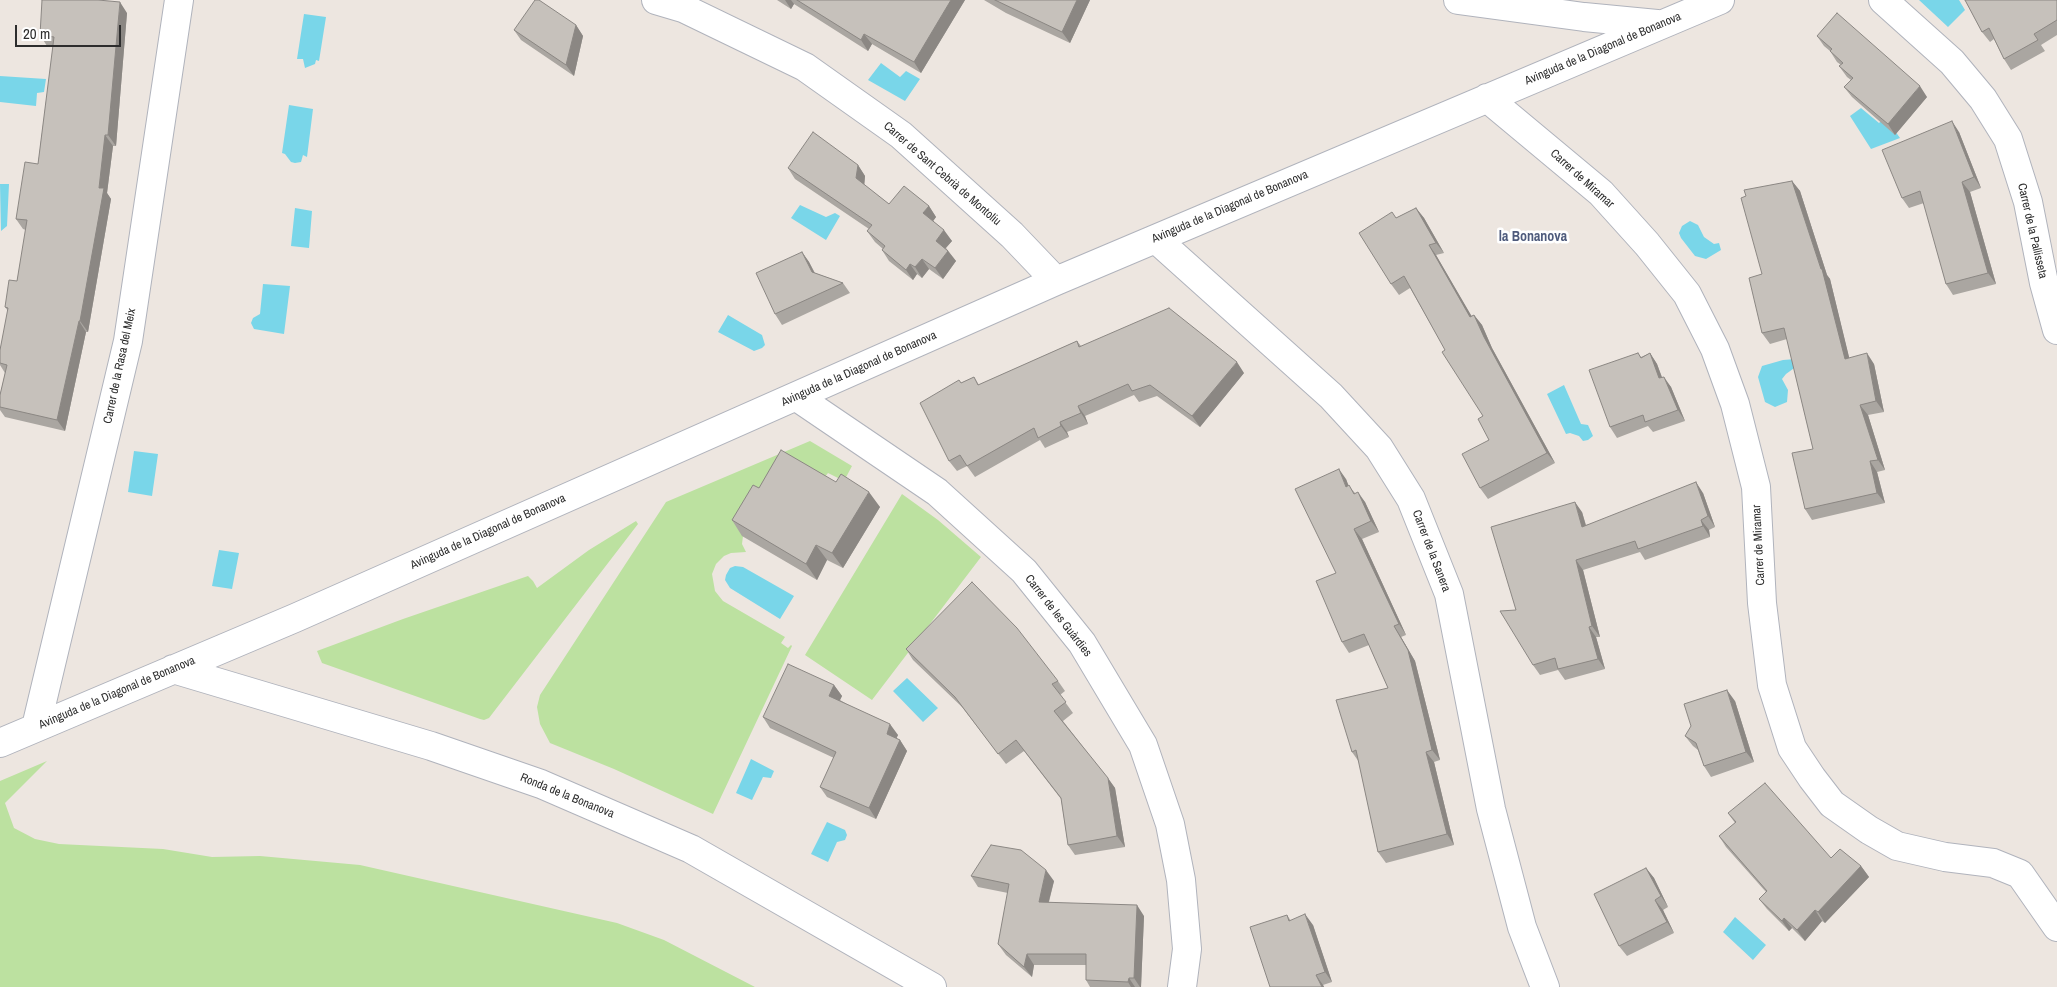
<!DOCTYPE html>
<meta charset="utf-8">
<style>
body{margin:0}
#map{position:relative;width:2057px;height:987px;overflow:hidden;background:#ede6e0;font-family:"Archivo Narrow",sans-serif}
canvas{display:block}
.scale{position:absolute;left:15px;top:25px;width:106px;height:22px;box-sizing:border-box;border:2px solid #2d2d2d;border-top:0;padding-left:6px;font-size:15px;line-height:18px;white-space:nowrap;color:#2d2d2d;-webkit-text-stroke:4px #fff;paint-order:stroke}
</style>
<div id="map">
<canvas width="2057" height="987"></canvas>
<div class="scale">20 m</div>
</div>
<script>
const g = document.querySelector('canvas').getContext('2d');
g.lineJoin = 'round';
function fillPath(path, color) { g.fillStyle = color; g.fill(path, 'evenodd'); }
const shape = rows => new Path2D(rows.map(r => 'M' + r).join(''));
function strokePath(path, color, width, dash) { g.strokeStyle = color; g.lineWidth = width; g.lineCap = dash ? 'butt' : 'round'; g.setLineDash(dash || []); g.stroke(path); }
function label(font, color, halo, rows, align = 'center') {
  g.font = font + ' "Archivo Narrow",sans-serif'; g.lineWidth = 5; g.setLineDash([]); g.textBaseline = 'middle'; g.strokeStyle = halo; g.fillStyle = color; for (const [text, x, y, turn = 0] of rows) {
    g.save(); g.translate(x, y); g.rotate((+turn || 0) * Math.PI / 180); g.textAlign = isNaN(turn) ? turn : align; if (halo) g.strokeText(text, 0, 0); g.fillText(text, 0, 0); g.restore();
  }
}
fillPath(shape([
 [810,441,852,466,844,481,828,473,821,482,743,536,742,544,746,552,731,553,724,556,716,564,712,574,715,591,723,601,785,637,781,643,788,648,791,645,792,646,713,814,614,769,550,743,540,724,537,707,540,695,666,502],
 [902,494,938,520,981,557,872,700,805,655],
 [636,521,638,524,489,718,484,720,480,719,322,663,317,651,403,619,528,576,533,581,537,588,589,550],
 [47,761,5,803,14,828,35,839,59,844,163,849,212,857,260,856,360,865,617,923,664,940,755,987,0,987,0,781]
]), '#bce1a0');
fillPath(shape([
 [1919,0,1959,0,1965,10,1948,27],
 [304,14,326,17,319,61,316,60,315,64,305,68,303,59,297,59],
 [881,63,900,77,906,71,920,79,905,101,868,80],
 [0,76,46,79,44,92,37,93,36,106,0,102],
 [289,105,313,109,307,157,303,155,301,162,295,163,291,162,285,154,282,153],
 [1861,108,1879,123,1885,117,1900,138,1871,149,1850,116],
 [0,184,9,184,7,226,1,231],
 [800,205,826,217,835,213,840,216,826,240,791,218],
 [295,208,312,211,309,248,291,246],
 [1690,221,1698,225,1704,237,1714,244,1719,243,1721,250,1706,259,1695,256,1681,238,1679,233,1682,226],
 [263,284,290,286,284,334,254,329,251,323,253,318,260,314],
 [728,315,762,335,765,345,762,348,754,351,718,332],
 [1796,359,1797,366,1786,374,1782,379,1788,390,1787,402,1775,407,1765,402,1758,377,1762,366,1783,360],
 [1564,385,1581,424,1588,425,1593,436,1588,440,1583,441,1579,436,1570,433,1566,434,1547,394],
 [134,451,158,454,152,496,128,492],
 [219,550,239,553,232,589,212,586],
 [735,566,743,567,794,596,780,619,730,588,725,580,726,575,730,568],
 [907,678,938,708,923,722,893,691],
 [751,759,774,771,771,778,763,777,752,800,736,793],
 [827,822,845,830,847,835,845,840,837,842,828,862,811,854],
 [1735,917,1766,945,1753,960,1723,932]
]), '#79d6e9');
const minor = shape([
 [656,0,683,8,805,67,901,135,1012,235,1056,281],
 [1458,0,1584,17,1657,24],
 [1883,0,1952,62,1983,99,2008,139,2028,202,2044,283,2057,330],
 [1487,98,1601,193,1647,244,1687,294,1715,349,1735,404,1756,487,1762,603,1772,685,1792,748,1812,778,1832,804,1869,830,1897,846,1945,857,1993,863,2020,874,2057,927],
 [1156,239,1331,396,1379,448,1411,499,1449,594,1491,809,1522,927,1545,987],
 [797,397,937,492,1024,571,1082,643,1143,745,1170,824,1181,880,1187,949,1182,987],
 [173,669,431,746,541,784,691,849,932,987],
 [36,727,128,341,179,0],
 [0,743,295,618,1056,281,1720,0]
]);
strokePath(minor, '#b0b3bc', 30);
strokePath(minor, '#fff', 28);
fillPath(shape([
 [777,0,965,0,921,73,872,44,868,51,794,4,791,9],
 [984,0,1090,0,1070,43,1006,13],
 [1965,0,2057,0,2057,35,2041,45,2045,51,2011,70,2004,59,1994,39,1990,42,1982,32],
 [127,13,116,146,113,146,107,193,111,199,88,332,86,332,65,431,5,417,0,410,0,395,5,373,0,365,0,350,8,311,5,307,17,281,26,230,23,229,16,219,38,164,53,47,47,46,40,35],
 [576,25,583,36,574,76,521,40,514,30],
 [1817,36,1927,97,1895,135,1852,97,1844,87,1851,80,1847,77,1839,66,1841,65,1837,62,1830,51,1824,46],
 [1959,132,1981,188,1970,192,1996,284,1953,295,1946,284,1924,203,1909,208,1902,198],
 [858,165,865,176,864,185,889,204,929,206,936,217,933,221,952,241,946,248,956,261,943,279,929,269,922,278,917,274,913,280,889,261,882,250,883,249,875,242,867,231,869,229,795,179,788,168],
 [1792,181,1800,191,1827,275,1830,279,1849,358,1874,364,1884,412,1868,415,1885,470,1877,472,1885,503,1812,520,1805,509,1813,449,1787,339,1770,344,1762,333,1762,274],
 [1416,208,1424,218,1444,253,1436,255,1471,316,1474,315,1482,325,1492,348,1555,463,1488,499,1480,488,1489,440,1483,416,1410,288,1399,295,1391,284,1396,218],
 [802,252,809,262,815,273,843,283,850,293,782,325,775,314],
 [1077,341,1081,346,1244,373,1200,427,1157,396,1139,402,1134,395,1085,416,1088,424,1067,432,1069,437,1045,448,1040,440,975,477,967,466,957,471,949,461,961,383,974,377,979,385],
 [1638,353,1641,357,1650,353,1657,364,1662,377,1671,387,1685,421,1653,432,1648,426,1617,438,1610,427],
 [1346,479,1348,485,1355,493,1365,502,1379,532,1362,539,1406,635,1401,637,1415,661,1440,760,1434,762,1454,845,1386,863,1378,852,1359,762,1352,752,1388,688,1369,645,1349,653,1342,642,1336,573],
 [836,482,880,507,843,568,827,560,817,580,742,536,732,520,759,488],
 [1703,493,1715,527,1709,530,1710,537,1645,560,1640,552,1583,570,1600,637,1596,637,1605,669,1565,680,1558,670,1540,675,1533,665,1516,610,1582,512,1586,525],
 [906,649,1058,681,1065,691,1060,695,1073,713,1063,721,1115,788,1125,847,1075,855,1068,845,1061,799,1024,751,1006,764,962,707,913,660],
 [834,685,842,696,840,700,898,735,896,738,900,740,907,751,876,819,827,797,820,787,834,758,770,728,763,717],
 [1735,701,1754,762,1711,777,1704,766,1698,750,1693,746,1685,736],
 [1728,813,1831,858,1861,866,1869,877,1825,923,1822,921,1805,941,1792,928,1789,931,1767,909,1759,899,1766,892,1726,847,1719,836,1735,823],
 [1646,868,1654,878,1668,907,1663,910,1674,933,1627,956,1619,946],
 [971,876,1054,881,1049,902,1144,916,1141,987,1090,987,1086,980,1086,965,1034,965,1032,977,1006,955,998,944,1008,893,978,887],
 [1287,915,1291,921,1313,925,1332,982,1323,985,1324,987,1270,987]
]), '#aaa6a1');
fillPath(shape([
 [785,0,791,0,794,4,791,9],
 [951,0,965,0,921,73,914,62],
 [1077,0,1090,0,1070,43,1062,32],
 [120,2,127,13,116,146,108,135],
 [576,25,583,36,574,76,566,65],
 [864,34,872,44,868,51,861,40],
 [1920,86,1927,97,1895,135,1888,124],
 [1952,121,1959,132,1981,188,1974,177],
 [105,135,113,146,107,193,111,199,88,332,80,321,99,188],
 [858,165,865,176,864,189,856,178],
 [1792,181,1800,191,1827,275,1830,279,1852,369,1845,359,1821,269],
 [1962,182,1970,192,1996,284,1988,273],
 [929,206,936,217,931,224,923,213],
 [1416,208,1424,218,1444,253,1436,243],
 [944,230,952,241,943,251,936,241],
 [1429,245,1436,255,1478,327,1470,317],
 [948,251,956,261,943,279,935,268],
 [802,252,809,262,819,282,812,272],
 [922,259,929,269,922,278,915,267],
 [910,264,917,274,913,280,906,270],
 [1474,315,1482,325,1492,348,1555,463,1547,453,1484,337],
 [79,321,86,332,65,431,57,420],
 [1650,353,1657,364,1666,389,1659,378],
 [1867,353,1874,364,1884,412,1876,401],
 [1237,362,1244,373,1200,427,1192,416],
 [1664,377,1671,387,1685,421,1678,410],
 [1860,405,1868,415,1885,470,1878,460],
 [1078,406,1085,416,1088,424,1081,413],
 [1060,422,1067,432,1069,437,1061,426],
 [1870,461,1877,472,1885,503,1877,493],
 [1339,469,1346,479,1353,497,1346,487],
 [1696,482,1703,493,1715,527,1708,516],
 [869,492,880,507,843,568,832,553],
 [1358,492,1365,502,1379,532,1371,521],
 [1575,502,1582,512,1589,537,1582,527],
 [1701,520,1709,530,1710,537,1703,526],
 [1354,529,1362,539,1406,635,1399,624],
 [816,545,827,560,817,580,806,564],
 [1576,560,1583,570,1600,637,1592,626],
 [1394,626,1401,637,1415,661,1440,760,1432,750],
 [1589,627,1596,637,1605,669,1598,659],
 [834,685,842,696,837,706,829,696],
 [1727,690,1735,701,1754,762,1746,752],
 [890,724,898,735,894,744,887,734],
 [900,740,907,751,876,819,869,808],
 [1426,752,1434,762,1454,845,1447,834],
 [1108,778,1115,788,1125,847,1117,836],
 [1861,866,1869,877,1825,923,1818,912],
 [1646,868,1654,878,1668,907,1661,896],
 [1046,870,1054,881,1046,912,1039,902],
 [1655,900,1663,910,1674,933,1667,922],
 [1137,905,1144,916,1141,987,1140,987,1134,978],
 [1815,910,1822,921,1805,941,1797,930],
 [1305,914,1313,925,1332,982,1325,972],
 [1784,918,1792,928,1789,931,1782,921],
 [1027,954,1034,965,1032,977,1024,967],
 [1316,975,1323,985,1324,987,1322,987],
 [1129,978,1135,987,1131,987,1128,982]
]), '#8b8783');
const building = shape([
 [42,0,98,0,120,2,108,135,105,135,99,188,104,188,80,321,79,321,57,420,0,407,0,395,7,365,0,363,0,350,8,308,5,307,9,280,17,281,27,220,16,219,25,162,38,164,54,37,40,35,42,0],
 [535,0,539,0,576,25,566,65,514,30,535,0],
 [797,0,951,0,914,62,864,34,861,40,797,0],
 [995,0,1077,0,1062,32,995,0],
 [1965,0,2057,0,2057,20,2034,34,2038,40,2004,59,1989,28,1982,32,1965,0],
 [1837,13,1920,86,1888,124,1844,87,1853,78,1839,66,1843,63,1830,51,1832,49,1817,36,1837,13],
 [1952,121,1974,177,1962,182,1988,273,1946,284,1920,191,1902,198,1882,150,1952,121],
 [813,132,858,165,856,178,889,204,904,186,929,206,923,213,944,230,936,241,948,251,935,268,922,259,915,267,910,264,906,270,882,250,885,246,867,231,872,225,788,168,813,132],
 [1792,181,1821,269,1822,269,1845,359,1867,353,1876,401,1860,405,1878,460,1870,461,1877,493,1805,509,1792,453,1813,449,1784,328,1762,333,1749,278,1762,274,1741,198,1746,196,1744,190,1792,181],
 [1416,208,1436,243,1429,245,1470,317,1474,315,1484,337,1547,453,1480,488,1462,454,1489,440,1478,419,1483,416,1442,352,1445,350,1404,276,1391,284,1359,233,1392,212,1396,218,1416,208],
 [802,252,812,272,843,283,775,314,756,273,802,252],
 [1169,308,1237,362,1192,416,1150,385,1132,391,1128,384,1078,406,1081,413,1060,422,1061,426,1038,438,1034,428,967,466,960,455,949,461,920,403,959,380,961,383,974,377,978,385,1077,341,1079,347,1169,308],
 [1638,353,1641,358,1650,353,1659,378,1664,377,1678,410,1645,422,1643,415,1610,427,1589,370,1638,353],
 [781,450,836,482,841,474,869,492,832,553,816,545,806,564,732,520,753,485,759,488,781,450],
 [1339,469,1346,487,1349,485,1354,494,1358,492,1371,521,1354,529,1399,624,1394,626,1408,650,1432,750,1426,752,1447,834,1378,852,1356,750,1352,752,1336,700,1388,688,1364,634,1342,642,1316,581,1336,573,1295,489,1339,469],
 [1696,482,1708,516,1701,520,1703,526,1638,549,1635,541,1576,560,1592,626,1589,627,1598,659,1558,669,1555,658,1533,665,1500,611,1516,610,1491,527,1575,502,1582,527,1696,482],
 [972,582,1017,628,1058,681,1052,684,1066,702,1054,711,1108,778,1117,836,1068,845,1061,798,1016,740,998,754,955,697,906,649,972,582],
 [788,664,834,685,829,696,890,724,887,734,900,740,869,808,820,787,836,752,763,717,788,664],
 [1727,690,1746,752,1704,766,1696,743,1685,736,1691,726,1684,704,1727,690],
 [1765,783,1831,858,1840,849,1861,866,1818,912,1815,910,1797,930,1784,918,1782,921,1759,899,1767,891,1719,836,1736,822,1728,813,1765,783],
 [991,845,1021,850,1046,870,1039,902,1137,905,1134,978,1129,978,1128,982,1086,980,1086,954,1027,954,1024,967,998,944,1009,884,971,876,991,845],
 [1646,868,1661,896,1655,900,1667,922,1619,946,1594,894,1646,868],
 [1305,914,1325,972,1316,975,1322,987,1270,987,1250,927,1287,915,1289,921,1305,914]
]);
fillPath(building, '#c6c1bb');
strokePath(building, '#8b8783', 1);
label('12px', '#2d2d2d', '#fff', [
 ["Avinguda de la Diagonal de Bonanova",1603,49,-23],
 ["Carrer de Sant Cebrià de Montoliu",942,174,41],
 ["Carrer de Miramar",1582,179,42],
 ["Avinguda de la Diagonal de Bonanova",1230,207,-23],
 ["Carrer de la Pallisseta",2032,231,77],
 ["Carrer de la Rasa del Meix",120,366,-78],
 ["Avinguda de la Diagonal de Bonanova",859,369,-24],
 ["Avinguda de la Diagonal de Bonanova",488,532,-24],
 ["Carrer de Miramar",1759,545,-93],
 ["Carrer de la Sanera",1431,551,69],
 ["Carrer de les Guàrdies",1058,616,52],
 ["Avinguda de la Diagonal de Bonanova",117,693,-23],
 ["Ronda de la Bonanova",567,796,22]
]);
label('bold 14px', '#4f5b7c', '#fff', [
 ["la Bonanova",1533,237]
]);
</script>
